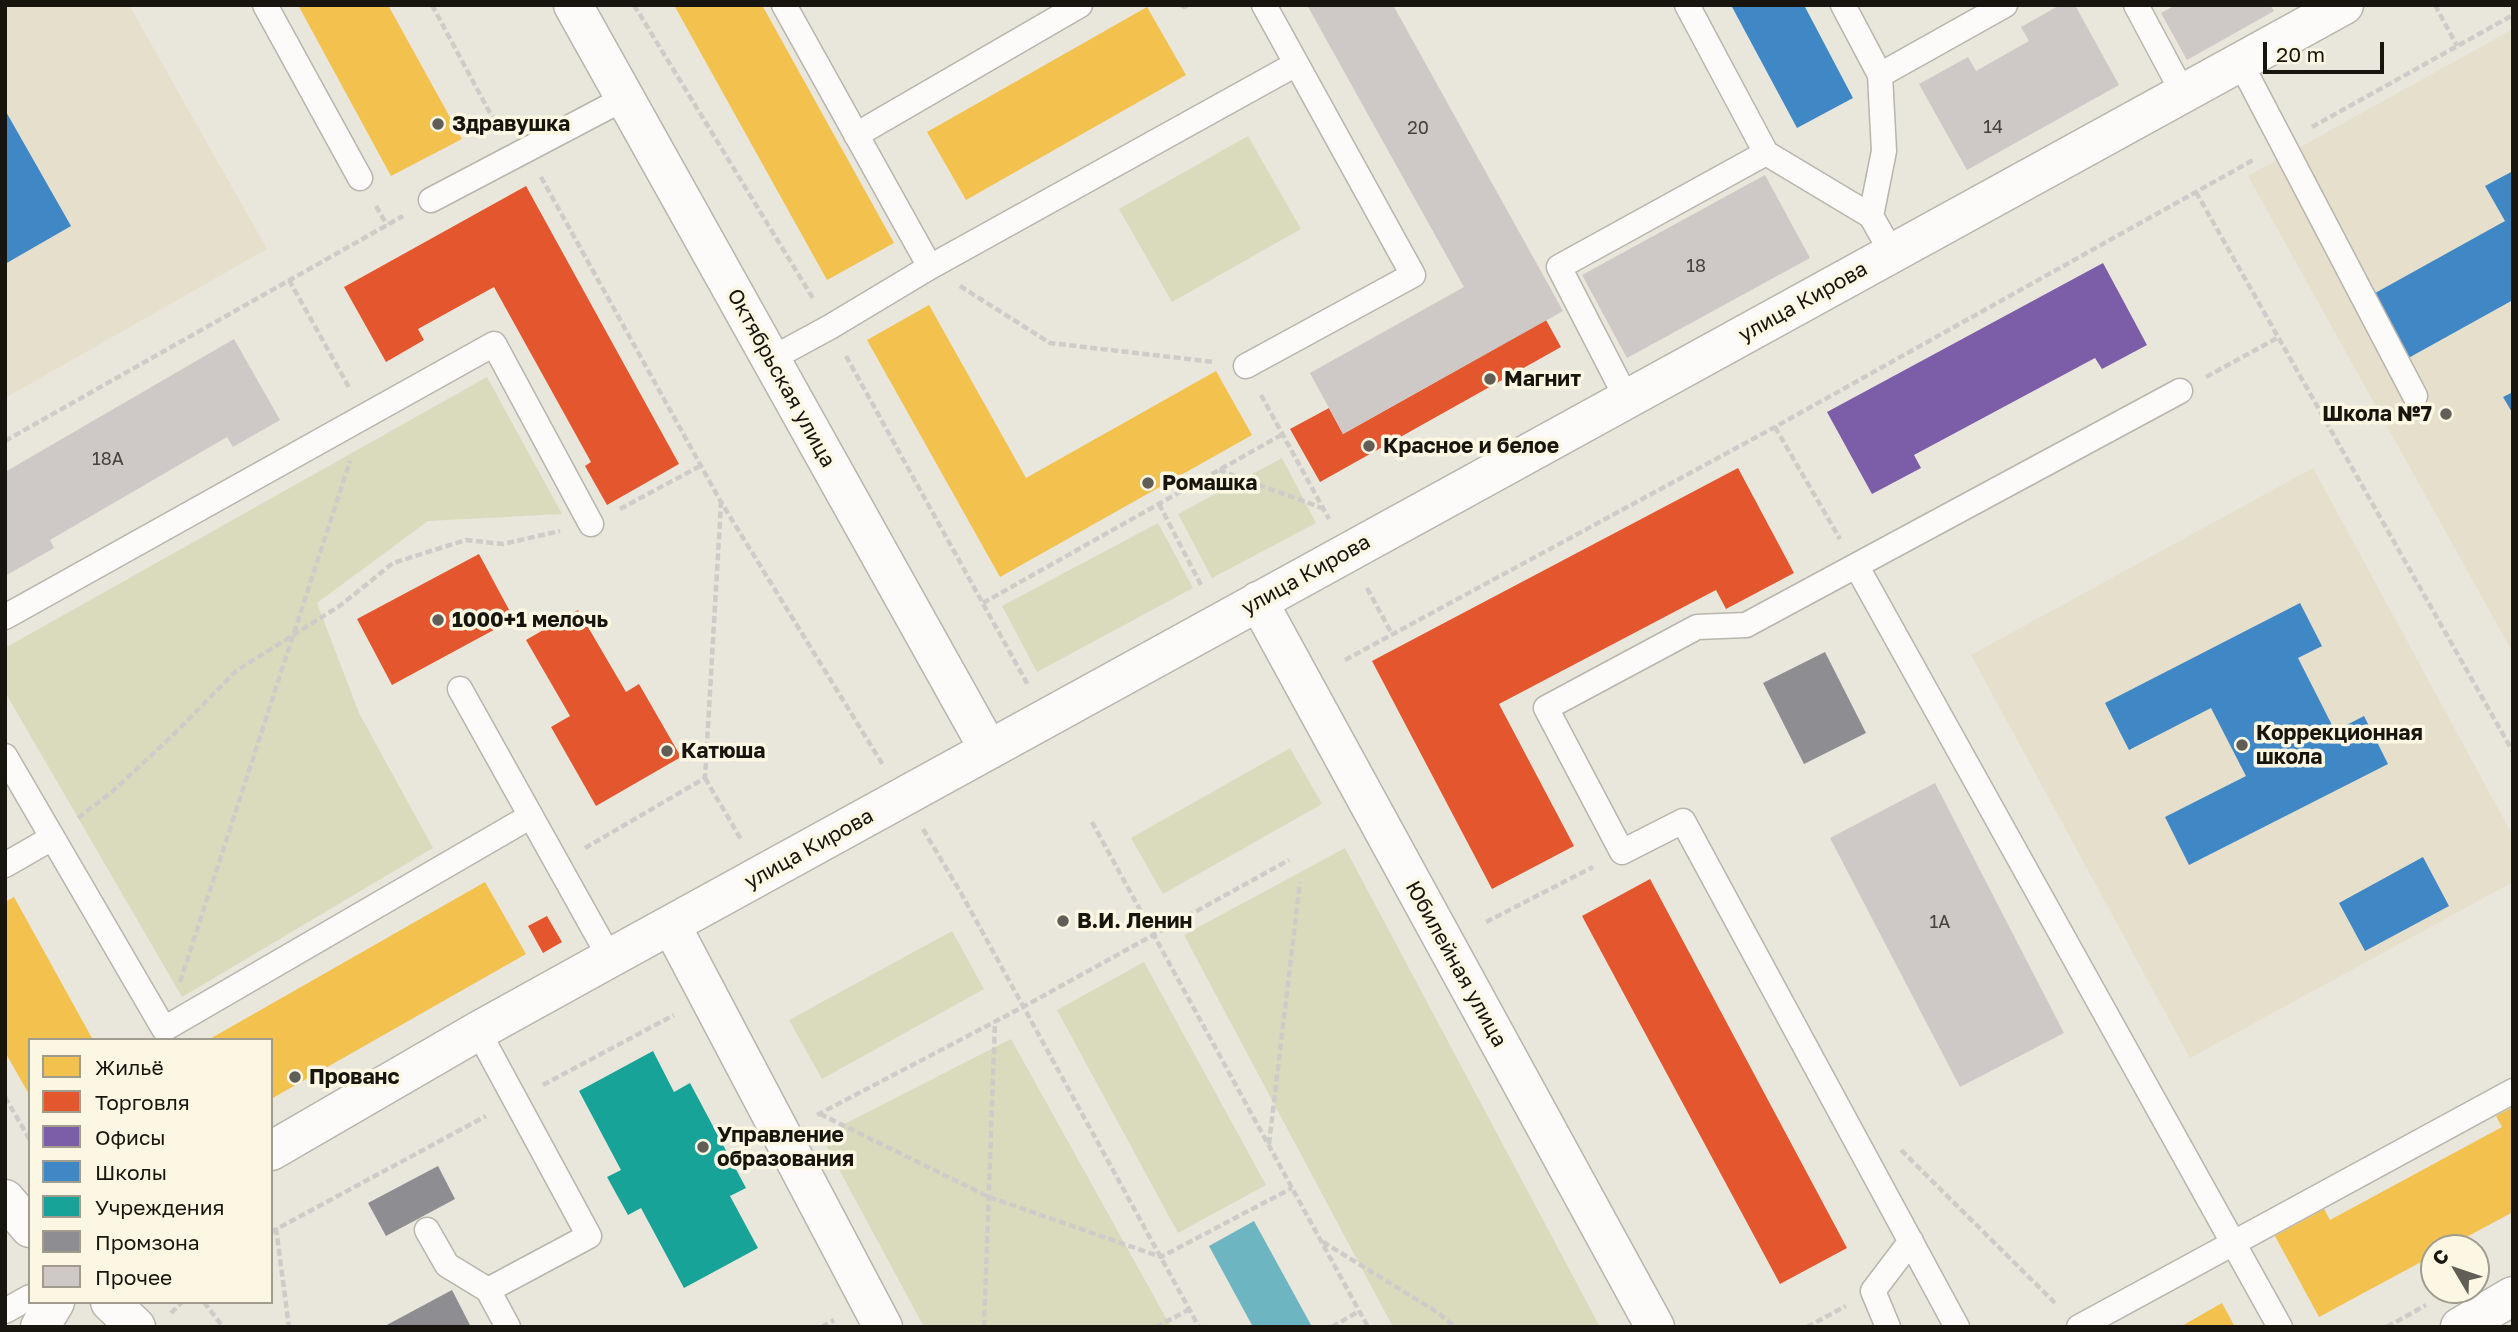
<!DOCTYPE html>
<meta charset="utf-8">
<style>
body{margin:0}
#map{position:relative;width:2518px;height:1332px;overflow:hidden;background:#e9e6dc;font-family:"Golos Text",sans-serif}
canvas{display:block}
.frame{position:absolute;inset:0;border:7px solid #17150e;pointer-events:none}
.legend{position:absolute;left:28px;top:1038px;width:245px;height:266px;box-sizing:border-box;background:#fcf7e3;border:2px solid #a09d8e;margin:0;padding:9px 12px;list-style:none;font-size:21px;color:#17150e}
.legend li{display:flex;align-items:center;gap:14px;height:35px}
.legend b{width:35px;border:2px solid #a09d8e}
.north{position:absolute;left:2420px;top:1234px;width:70px;height:70px;box-sizing:border-box;background:#fcf7e3;border:2px solid #a09d8e;border-radius:50%;rotate:309deg;font-size:19px;font-weight:700;line-height:28px;text-align:center;color:#17150e}
.north::after{content:'';display:block;margin:auto;width:24px;height:32px;background:#605e56;clip-path:polygon(50% 0,100% 100%,50% 72%,0 100%)}
.scale{position:absolute;left:2263px;top:42px;width:121px;height:32px;box-sizing:border-box;border:4px solid #17150e;border-top:0;padding-left:9px;font-size:21px;line-height:24px;white-space:nowrap;color:#17150e;-webkit-text-stroke:5px #fcf7e3;paint-order:stroke}
</style>
<div id="map">
<canvas width="2518" height="1332"></canvas>
<div class="frame"></div>
<ul class="legend">
<li><b style="height:19px;background:#f2c14e"></b>Жильё</li>
<li><b style="height:19px;background:#e4572e"></b>Торговля</li>
<li><b style="height:19px;background:#7b5ea7"></b>Офисы</li>
<li><b style="height:19px;background:#3f88c5"></b>Школы</li>
<li><b style="height:19px;background:#17a398"></b>Учреждения</li>
<li><b style="height:19px;background:#8d8d92"></b>Промзона</li>
<li><b style="height:19px;background:#cec8c6"></b>Прочее</li>
</ul>
<div class="north">С</div>
<div class="scale">20 m</div>
</div>
<script>
const g = document.querySelector('canvas').getContext('2d');
g.lineJoin = 'round';
function fillPath(path, color) { g.fillStyle = color; g.fill(path, 'evenodd'); }
const shape = rows => new Path2D(rows.map(r => 'M' + r).join(''));
function strokePath(path, color, width, dash) { g.strokeStyle = color; g.lineWidth = width; g.lineCap = dash ? 'butt' : 'round'; g.setLineDash(dash || []); g.stroke(path); }
function label(font, color, halo, rows, align = 'center') {
  g.font = font + ' "Golos Text",sans-serif'; g.lineWidth = 7; g.setLineDash([]); g.textBaseline = 'middle'; g.strokeStyle = halo; g.fillStyle = color; for (const [text, x, y, turn = 0] of rows) {
    g.save(); g.translate(x, y); g.rotate((+turn || 0) * Math.PI / 180); g.textAlign = isNaN(turn) ? turn : align; if (halo) g.strokeText(text, 0, 0); g.fillText(text, 0, 0); g.restore();
  }
}
fillPath(shape([
 [5,5,129,5,267,249,5,398],
 [2513,29,2513,653,2248,176],
 [2313,468,2513,836,2513,882,2190,1058,1971,655]
]), '#e5dfcc');
fillPath(shape([
 [1248,136,1301,229,1172,302,1119,209],
 [487,377,562,514,428,521,317,603,359,713,433,848,182,997,5,692,5,648],
 [1282,458,1316,523,1212,578,1178,514],
 [1158,523,1193,588,1037,672,1002,606],
 [1290,748,1322,804,1163,894,1131,838],
 [1345,848,1600,1327,1393,1327,1184,935],
 [952,931,984,989,822,1079,789,1020],
 [1144,962,1266,1185,1178,1233,1057,1010],
 [1011,1039,1171,1327,924,1327,821,1136]
]), '#dadbbd');
fillPath(shape([
 [1254,1221,1311,1325,1307,1327,1253,1327,1209,1246]
]), '#6db6c1');
fillPath(shape([
 [298,5,388,5,462,139,391,176],
 [674,5,762,5,894,243,827,280],
 [1147,7,1186,75,966,200,927,132],
 [929,305,1026,478,1216,371,1252,435,1000,577,867,340],
 [485,882,526,954,271,1099,271,1040,208,1040],
 [14,897,93,1040,30,1040,30,1096,5,1052,5,902],
 [2513,1107,2513,1212,2446,1248,2434,1248,2434,1255,2319,1317,2275,1236,2324,1209,2330,1220,2502,1127,2496,1116],
 [2222,1303,2235,1327,2180,1327]
]), '#f2c14e');
fillPath(shape([
 [526,186,679,464,607,505,585,466,591,462,494,287,418,329,424,340,386,362,344,287],
 [1546,320,1561,347,1320,482,1290,429,1329,408,1343,434],
 [1738,468,1794,573,1726,609,1716,590,1499,704,1574,846,1492,889,1372,661],
 [479,554,514,619,392,685,357,619],
 [578,610,626,692,639,684,681,757,596,806,551,727,570,716,526,640],
 [1650,879,1847,1248,1780,1284,1582,916],
 [547,916,562,942,543,953,528,926]
]), '#e4572e');
fillPath(shape([
 [2103,263,2147,345,2102,369,2095,358,1914,455,1921,468,1872,494,1827,412]
]), '#7b5ea7');
fillPath(shape([
 [1731,5,1804,5,1853,98,1797,128],
 [5,110,71,226,5,264],
 [2513,171,2513,300,2403,361,2368,297,2505,221,2485,186],
 [2513,392,2513,414,2503,397],
 [2300,603,2322,646,2298,658,2335,731,2364,716,2388,764,2189,865,2165,817,2246,776,2211,708,2129,750,2105,703],
 [2423,857,2449,906,2365,951,2339,903]
]), '#3f88c5');
fillPath(shape([
 [653,1051,674,1092,690,1083,746,1188,730,1196,758,1248,684,1288,641,1208,628,1215,607,1177,621,1170,579,1091]
]), '#17a398');
fillPath(shape([
 [1825,652,1866,733,1804,764,1763,683],
 [438,1166,455,1199,386,1236,368,1203],
 [452,1290,471,1327,383,1327]
]), '#8d8d92');
fillPath(shape([
 [1307,5,1393,5,1563,311,1343,434,1310,373,1464,287],
 [2060,5,2075,5,2119,85,1967,170,1919,84,1968,57,1976,71,2029,41,2021,27],
 [2171,5,2270,5,2274,11,2187,60,2161,13,2172,7],
 [1765,175,1810,258,1627,358,1582,275],
 [234,339,280,420,233,447,227,437,50,540,54,548,5,576,5,472],
 [1935,783,2064,1033,1960,1087,1830,838]
]), '#cec8c6');
const lane = shape([
 [265,5,360,178],
 [784,5,930,267],
 [1687,5,1766,153,1871,216],
 [1843,5,1880,75,1884,151,1871,216,1892,253],
 [2136,5,2183,93],
 [2240,62,2415,396],
 [1880,75,2005,5],
 [856,135,1080,5],
 [431,200,625,98],
 [771,359,830,327,930,267,1296,64],
 [1246,366,1413,275,1264,5],
 [1627,399,1559,267,1766,153],
 [1857,567,2280,1327],
 [5,617,494,344,591,524],
 [460,689,610,958],
 [5,756,164,1029,531,816],
 [5,865,52,838],
 [478,1031,589,1236,488,1290,508,1327],
 [427,1230,447,1265,488,1290],
 [5,1311,30,1297],
 [1888,1327,1873,1291,1911,1241],
 [1957,1327,1683,821,1622,852,1546,708,1697,627,1746,625,2180,391],
 [2079,1327,2513,1091]
]);
const street = shape([
 [671,925,883,1327],
 [40,1327,55,1302],
 [2460,1327,2513,1296]
]);
const secondary = shape([
 [573,5,989,750],
 [1258,601,1655,1327],
 [271,1151,478,1031,610,958,2344,5],
 [5,1199,30,1228],
 [110,1302,136,1327]
]);
strokePath(lane, '#b8b5ad', 27);
strokePath(street, '#b8b5ad', 41);
strokePath(secondary, '#b8b5ad', 41);
strokePath(shape([
 [432,5,498,128],
 [634,5,814,300],
 [1181,5,1184,7,1189,5],
 [2435,5,2457,46],
 [2312,127,2513,15],
 [541,177,721,502,883,765],
 [2196,192,2513,752],
 [376,206,387,225],
 [289,280,350,389],
 [960,286,1050,343,1214,362],
 [846,356,1028,685],
 [2206,377,2279,337],
 [1261,395,1329,519],
 [1775,427,1840,539],
 [5,441,403,216],
 [1219,470,1322,508],
 [1159,504,1202,587],
 [620,509,702,465],
 [1367,588,1392,634],
 [983,603,1283,434],
 [1345,660,1775,427,2255,159],
 [705,778,742,841],
 [78,818,113,791,171,737,236,671,341,605,393,563,466,540,503,544,560,531],
 [1092,822,1368,1327],
 [923,829,961,893,1199,1327],
 [585,848,705,778,721,503],
 [1486,922,1593,867],
 [180,982,350,461],
 [543,1085,674,1015],
 [5,1097,30,1140],
 [820,1114,989,1197,1161,1257,1292,1188],
 [817,1115,1023,1007,1289,860],
 [1269,1144,1300,882],
 [1901,1150,2056,1304],
 [276,1228,289,1327],
 [271,1232,486,1116],
 [1323,1242,1437,1312,1455,1327],
 [204,1302,223,1327],
 [171,1313,182,1302],
 [822,1327,834,1320],
 [984,1327,995,1022],
 [1156,1327,1190,1309],
 [1332,1327,1359,1311],
 [1807,1327,1846,1306],
 [2387,1327,2426,1305]
]), '#ceccc9', 4.5, [7, 3.5]);
strokePath(lane, '#fcfbfa', 24);
strokePath(street, '#fcfbfa', 38);
strokePath(secondary, '#fcfbfa', 38);
for (const [x, y, r, color] of [
 [438,124,7,"#605e56"],
 [1490,379,7,"#605e56"],
 [2446,414,7,"#605e56"],
 [1369,446,7,"#605e56"],
 [1148,483,7,"#605e56"],
 [438,620,7,"#605e56"],
 [2242,745,7,"#605e56"],
 [667,751,7,"#605e56"],
 [1063,921,7,"#605e56"],
 [295,1077,7,"#605e56"],
 [703,1147,7,"#605e56"]
]) { const dot = new Path2D(); dot.arc(x, y, r, 0, 2 * Math.PI); g.fillStyle = color; g.fill(dot); strokePath(dot, '#fcf7e3', 2.5); }
label('18px', '#45423c', null, [
 ["14",1993,127],
 ["20",1418,128],
 ["18",1696,266],
 ["18А",108,459],
 ["1А",1940,922]
]);
label('bold 21px', '#17150e', '#fcf7e3', [
 ["Здравушка",452,124],
 ["Магнит",1504,379],
 ["Школа №7",2432,414,"right"],
 ["Красное и белое",1383,446],
 ["Ромашка",1162,483],
 ["1000+1 мелочь",452,620],
 ["Коррекционная",2256,733],
 ["школа",2256,757],
 ["Катюша",681,751],
 ["В.И. Ленин",1077,921],
 ["Прованс",309,1077],
 ["Управление",717,1135],
 ["образования",717,1159]
], 'left');
label('21px', '#17150e', '#fcf7e3', [
 ["улица Кирова",1803,302,-29],
 ["Октябрьская улица",781,378,61],
 ["улица Кирова",1306,575,-29],
 ["улица Кирова",809,849,-29],
 ["Юбилейная улица",1456,964,61]
]);
</script>
